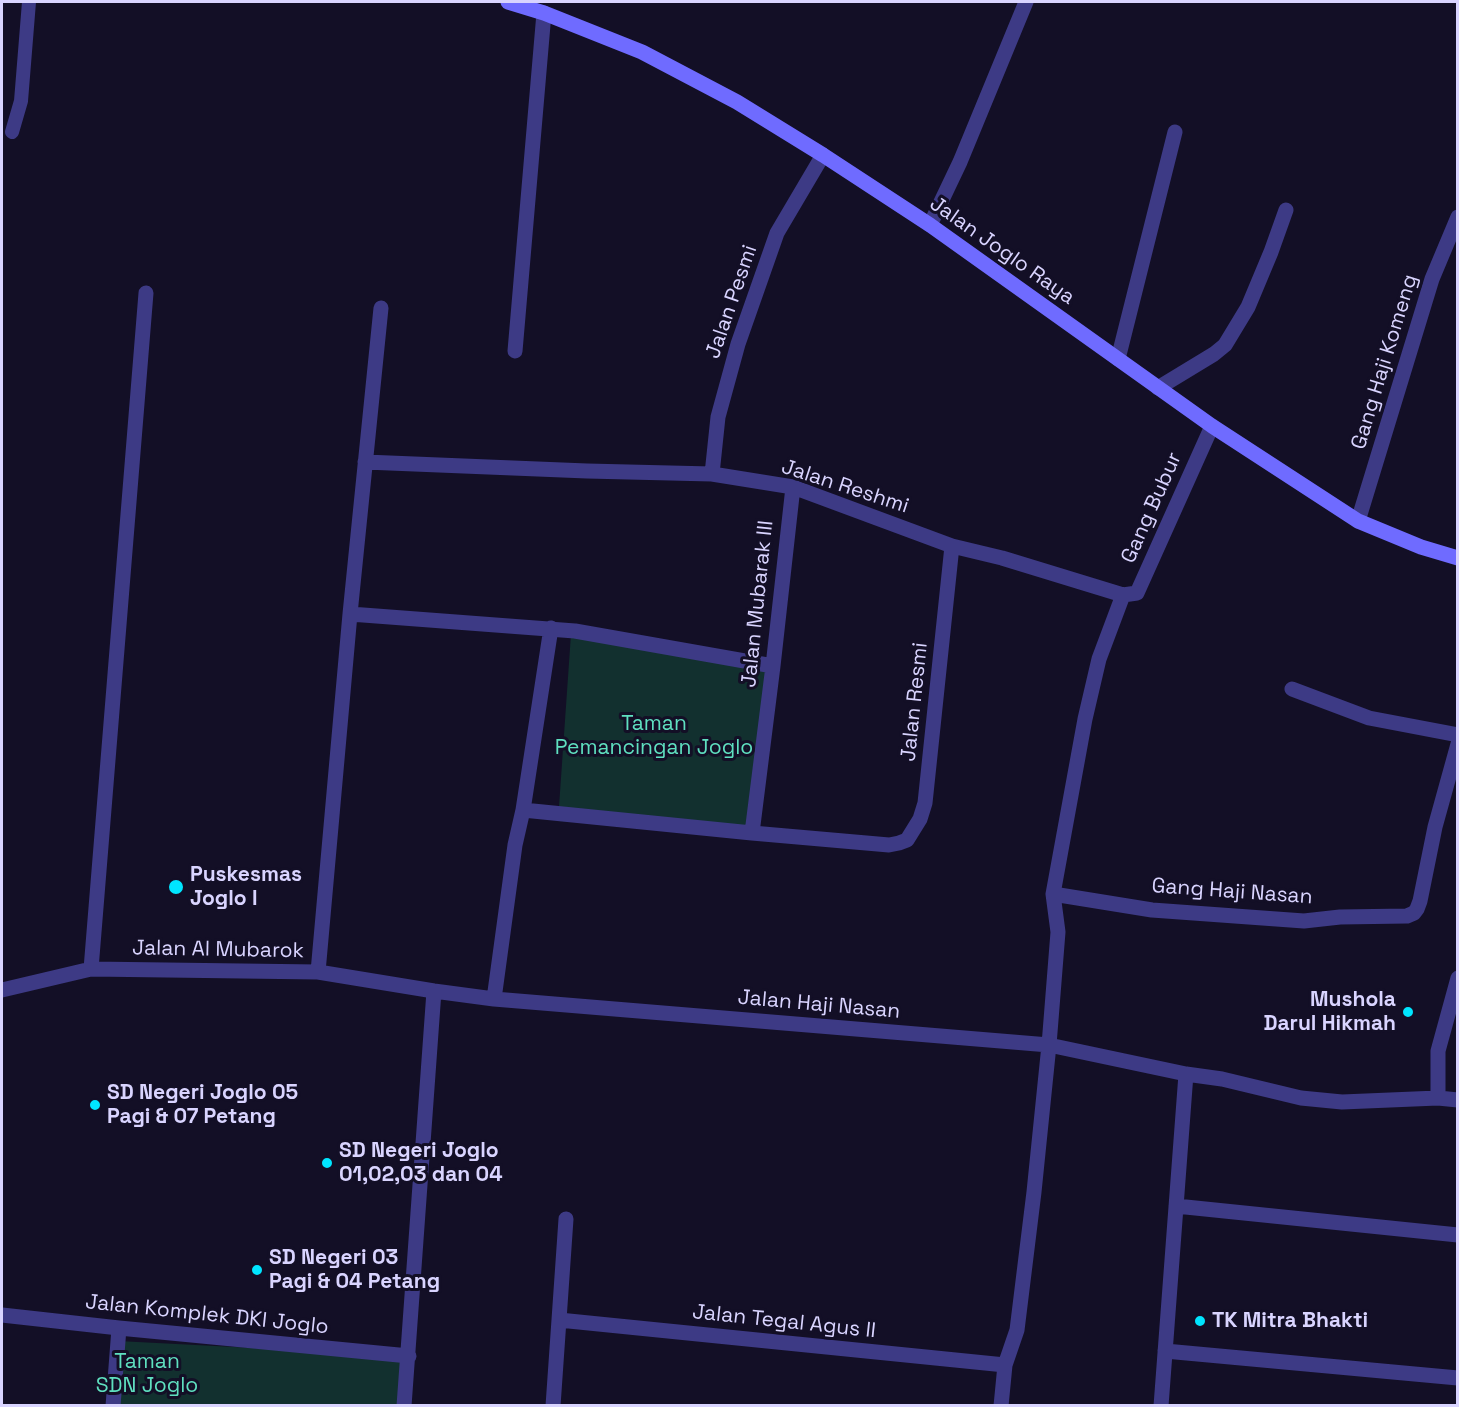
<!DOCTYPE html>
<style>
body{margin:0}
#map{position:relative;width:1459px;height:1407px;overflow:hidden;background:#130f26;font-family:"Space Grotesk",sans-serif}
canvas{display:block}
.frame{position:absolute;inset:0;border:3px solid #d9d4ff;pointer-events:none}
</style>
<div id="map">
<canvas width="1459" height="1407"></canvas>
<div class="frame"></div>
</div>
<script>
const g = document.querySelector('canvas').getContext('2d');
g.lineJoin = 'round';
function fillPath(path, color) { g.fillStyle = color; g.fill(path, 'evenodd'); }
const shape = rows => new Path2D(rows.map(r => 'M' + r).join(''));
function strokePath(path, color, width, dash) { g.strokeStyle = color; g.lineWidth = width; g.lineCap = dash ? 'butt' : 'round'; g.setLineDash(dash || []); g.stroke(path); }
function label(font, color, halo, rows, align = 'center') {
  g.font = font + ' "Space Grotesk",sans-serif'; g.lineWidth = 6; g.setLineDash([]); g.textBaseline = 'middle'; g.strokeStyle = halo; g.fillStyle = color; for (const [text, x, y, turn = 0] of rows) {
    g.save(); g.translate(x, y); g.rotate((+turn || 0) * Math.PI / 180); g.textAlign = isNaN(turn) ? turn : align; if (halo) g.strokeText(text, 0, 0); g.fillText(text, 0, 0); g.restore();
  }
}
fillPath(shape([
 [571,634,768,662,748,830,558,821],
 [118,1341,409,1356,404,1405,113,1406]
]), '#12302f');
strokePath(shape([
 [12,132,21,101,29,2]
]), '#3d3a85', 14);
strokePath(shape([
 [930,225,960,162,1026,2],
 [515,351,544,13],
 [1118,359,1175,132],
 [1158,388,1214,354,1225,345,1248,307,1271,252,1286,210],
 [365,462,587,471,712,474,793,487,952,546,1002,558,1123,595,1137,593,1212,426],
 [712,474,718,417,738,344,777,233,823,155],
 [1358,521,1432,279,1458,217],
 [350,614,575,631,773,666],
 [1292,689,1369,718,1458,735],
 [523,810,752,833,889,845,899,843,907,840,920,819,925,803,952,546],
 [752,833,773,666,793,487],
 [1053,894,1152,910,1304,921,1340,917,1407,916,1414,913,1417,909,1420,901,1435,827,1458,744],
 [91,969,146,293],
 [318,972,350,614,381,308],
 [2,990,91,969,318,972,434,991,494,999,1049,1045,1186,1074,1222,1079,1301,1098,1342,1102,1438,1098,1458,1100],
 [494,999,515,845,523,810,551,628],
 [1438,1098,1438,1051,1458,978],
 [1176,1206,1458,1235],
 [2,1315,119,1328,409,1356],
 [559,1320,1005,1365],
 [1165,1351,1458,1378],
 [113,1406,119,1328],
 [404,1406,434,991],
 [553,1406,566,1219],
 [1001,1406,1005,1365,1017,1330,1034,1192,1049,1045,1058,932,1053,894,1085,719,1099,659,1123,595],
 [1161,1406,1186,1074]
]), '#3d3a85', 15);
strokePath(shape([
 [508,2,544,13,642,52,737,102,823,155,930,225,1212,426,1358,521,1421,547,1458,558]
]), '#6f6bff', 15);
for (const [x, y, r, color] of [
 [176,887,8,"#00e5ff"],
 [1408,1012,6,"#00e5ff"],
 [95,1105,6,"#00e5ff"],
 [327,1163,6,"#00e5ff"],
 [257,1270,6,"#00e5ff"],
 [1200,1321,6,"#00e5ff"]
]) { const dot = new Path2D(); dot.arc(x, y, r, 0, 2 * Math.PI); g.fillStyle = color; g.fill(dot); strokePath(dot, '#130f26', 2); }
label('21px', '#d9d4ff', '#130f26', [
 ["Jalan Joglo Raya",1002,251,35],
 ["Jalan Pesmi",732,302,-71],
 ["Gang Haji Komeng",1385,362,-73],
 ["Jalan Reshmi",845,487,18],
 ["Gang Bubur",1152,508,-66],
 ["Jalan Mubarak III",758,604,-84],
 ["Jalan Resmi",915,702,-84],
 ["Gang Haji Nasan",1232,892,4],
 ["Jalan Al Mubarok",218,950,1],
 ["Jalan Haji Nasan",819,1005,5],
 ["Jalan Komplek DKI Joglo",207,1315,6],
 ["Jalan Tegal Agus II",784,1322,6]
]);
label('21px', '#5fe0c0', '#130f26', [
 ["Taman",654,724],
 ["Pemancingan Joglo",654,748],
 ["Taman",147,1362],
 ["SDN Joglo",147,1386]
]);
label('bold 21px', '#d9d4ff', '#130f26', [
 ["Puskesmas",190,875],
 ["Joglo I",190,899],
 ["Mushola",1396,1000,"right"],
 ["Darul Hikmah",1396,1024,"right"],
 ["SD Negeri Joglo 05",107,1093],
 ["Pagi & 07 Petang",107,1117],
 ["SD Negeri Joglo",339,1151],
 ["01,02,03 dan 04",339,1175],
 ["SD Negeri 03",269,1258],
 ["Pagi & 04 Petang",269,1282],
 ["TK Mitra Bhakti",1212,1321]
], 'left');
</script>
